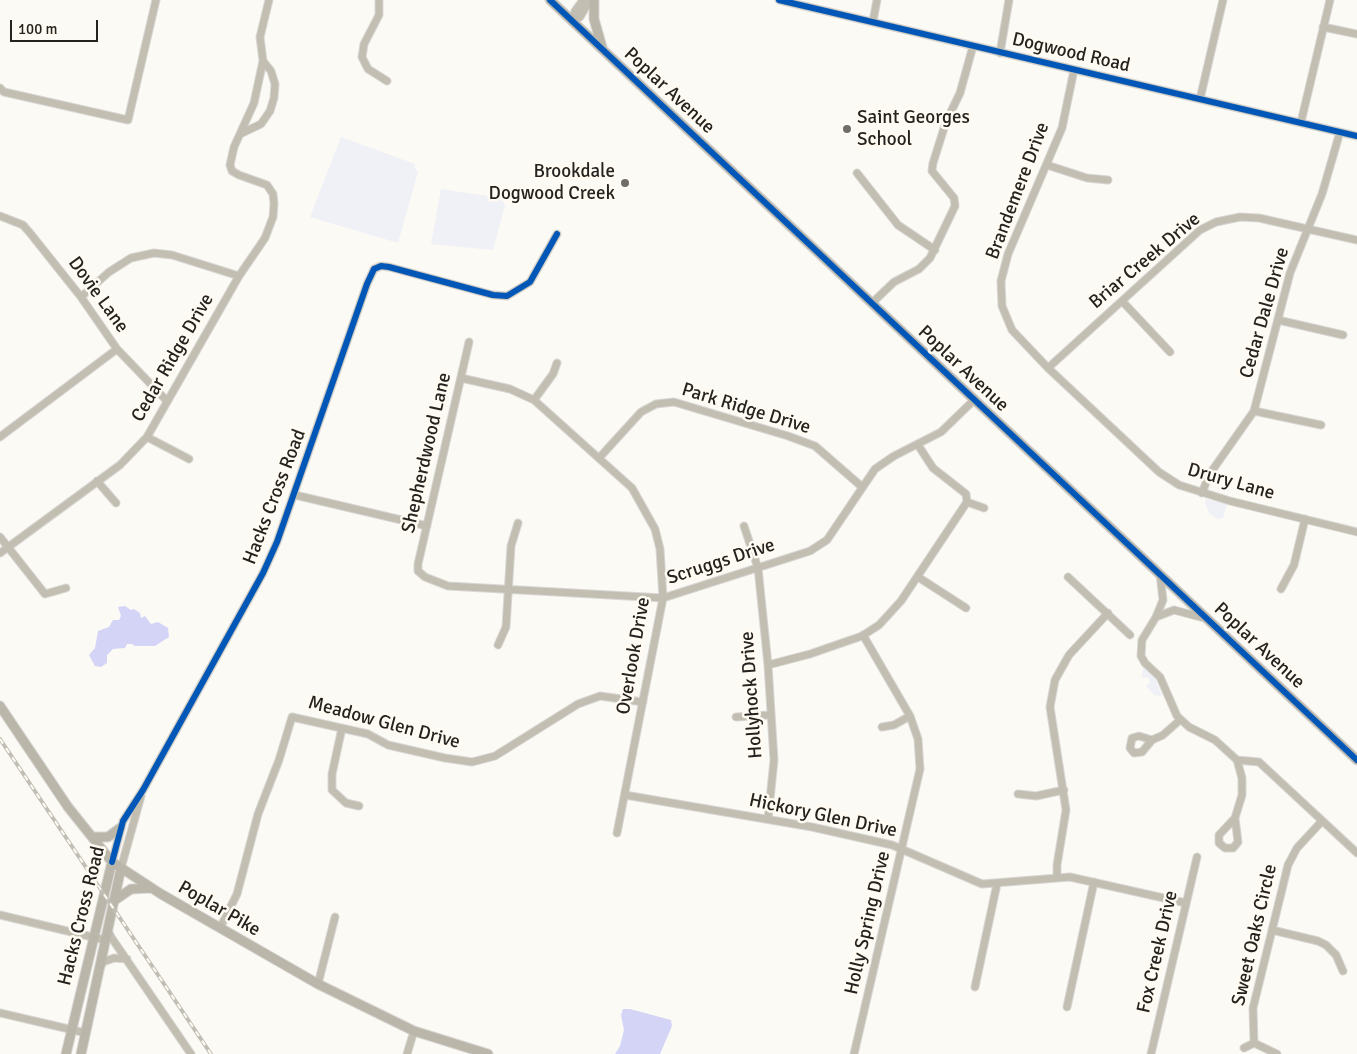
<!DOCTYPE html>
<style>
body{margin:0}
#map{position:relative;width:1357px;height:1054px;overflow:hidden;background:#fcfaf5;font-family:Signika,sans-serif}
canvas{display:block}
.scale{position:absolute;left:10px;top:20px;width:88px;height:22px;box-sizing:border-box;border:2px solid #242320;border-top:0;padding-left:6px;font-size:15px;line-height:18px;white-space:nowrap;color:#242320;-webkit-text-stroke:4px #fffbf2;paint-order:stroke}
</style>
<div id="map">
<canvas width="1357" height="1054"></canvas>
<div class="scale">100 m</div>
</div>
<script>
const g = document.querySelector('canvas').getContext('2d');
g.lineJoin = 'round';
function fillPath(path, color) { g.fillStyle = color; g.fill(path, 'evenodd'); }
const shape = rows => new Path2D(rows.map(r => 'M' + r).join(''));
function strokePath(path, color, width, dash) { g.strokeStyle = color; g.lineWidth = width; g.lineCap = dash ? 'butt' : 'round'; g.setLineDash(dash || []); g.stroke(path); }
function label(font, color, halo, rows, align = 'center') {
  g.font = font + ' Signika,sans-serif'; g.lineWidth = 5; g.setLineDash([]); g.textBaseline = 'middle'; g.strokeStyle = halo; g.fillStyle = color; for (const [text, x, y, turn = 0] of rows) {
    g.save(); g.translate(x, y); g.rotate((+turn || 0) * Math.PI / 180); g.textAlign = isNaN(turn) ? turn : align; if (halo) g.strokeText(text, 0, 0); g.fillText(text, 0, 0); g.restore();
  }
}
fillPath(shape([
 [341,137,415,164,414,167,418,172,398,243,310,217],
 [441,189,500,198,505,205,493,250,431,244],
 [1206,499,1227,504,1223,518,1217,519,1210,514,1205,503],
 [1144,668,1155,678,1162,696,1154,695,1146,686,1150,682,1148,677,1142,678,1142,672]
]), '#f0f0f7');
fillPath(shape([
 [125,606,131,610,134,609,140,613,141,618,145,616,151,624,158,622,168,628,169,637,155,646,135,646,132,644,127,644,125,648,113,649,107,655,107,663,101,667,95,666,89,655,95,648,98,631,109,627,113,620,119,620,121,616,118,607],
 [623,1009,630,1009,671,1020,672,1026,660,1054,615,1054,620,1046,624,1030,621,1015]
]), '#d3d4f6');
const minor = shape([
 [379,0,379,15,364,44,362,57,368,69,387,81],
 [779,0,1357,136],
 [873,21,877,0],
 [572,22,580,17,590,0],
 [572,22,575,11,583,0],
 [1323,27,1357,34],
 [1000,53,1009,0],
 [263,61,260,37,269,0],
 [1074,70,1062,128,1008,254,1001,281,1002,306,1012,330,1048,368,1159,472,1179,485,1230,501,1357,532],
 [0,88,4,92,128,120,156,0],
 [1200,99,1223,0],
 [1301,122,1330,0],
 [1047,165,1087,178,1108,180],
 [857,173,898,225,935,250],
 [0,216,23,225,30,233,81,297,117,349,166,400],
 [81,297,109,272,131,258,154,253,172,255,239,276],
 [1122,301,1170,352],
 [872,303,894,282,919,269,930,258,955,206,954,198,932,171,933,163,946,122,960,93,973,46],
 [1278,320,1343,335],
 [469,342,418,564,418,571,425,577,448,586,663,598,810,551,827,540,875,469,894,456,941,432,974,400],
 [1048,368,1200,230,1216,222,1240,217,1259,218,1357,240],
 [461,378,510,389,534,400,632,488,655,529,660,549,663,598,617,833],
 [534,400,553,374,557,363],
 [1254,411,1321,425],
 [0,437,117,349],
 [147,437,189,459],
 [918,445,933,468,966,494,967,502,984,508],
 [600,457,641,412,656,404,674,402,788,436,815,446,861,486],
 [97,481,116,503],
 [1202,493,1209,475,1254,411,1290,273,1322,194,1340,132],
 [295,495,427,526],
 [744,526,758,568,768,665,774,760,768,819],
 [0,537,45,594,66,588],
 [0,553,120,465,147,437,239,276,265,238,273,217,274,204,273,194,267,185,239,175,232,171,230,165,234,147,254,103,263,61,271,71,275,84,274,98,270,111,261,124,240,134],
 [1160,574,1163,600,1156,617,1142,640,1141,656,1145,663,1160,677,1177,716,1189,727,1215,740,1237,760,1259,762,1357,853],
 [918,577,966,608],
 [1068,577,1130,635],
 [1281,589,1294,565,1305,519],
 [1156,617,1174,610,1208,619],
 [498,645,506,627,511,546,518,523],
 [768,665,810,654,862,636,879,625,901,601,967,502],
 [736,717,770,715],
 [882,727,894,725,910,716],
 [342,728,332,774,332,790,346,803,359,806],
 [1152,740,1142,752,1134,753,1130,748,1132,738,1139,736,1152,740,1163,735,1180,720],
 [1018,794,1036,796,1064,790],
 [625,795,812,827,892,845,982,884,1070,877,1186,903],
 [1235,818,1238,842,1233,848,1225,848,1219,843,1219,835,1235,818,1242,795,1242,778,1237,760],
 [112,862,123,821,143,790,263,573,277,542,367,284,374,269,381,266,389,267,493,295,507,296,530,282,557,234],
 [121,868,141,796],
 [1057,877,1057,865,1066,810,1050,707,1055,680,1069,655,1108,613],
 [0,915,105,940],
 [220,928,237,894,258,814,279,760,292,717,368,734,388,745,445,758,472,762,495,756,578,704,600,696,643,702],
 [108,930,111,937,191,1054],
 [1272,930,1318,941,1326,945,1336,955,1343,971],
 [100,968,103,962,114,958,127,959],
 [318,984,335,917],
 [975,987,997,884],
 [1067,1007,1094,882],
 [0,1013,86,1033],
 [1244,1048,1254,1043],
 [407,1054,414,1031],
 [854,1054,920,769,918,739,910,716,863,635],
 [1151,1054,1197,857],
 [1277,1054,1254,1043,1253,1008,1288,865,1297,848,1322,821]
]);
const major = shape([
 [550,0,1357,760],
 [594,0,594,19,602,47],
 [0,706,68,807,112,862,161,894,318,984,414,1031,488,1054],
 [94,837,108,837,120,828],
 [115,900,131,889,151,888],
 [66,1054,112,862],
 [81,1054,121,868]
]);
strokePath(minor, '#d9d7d4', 9);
strokePath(major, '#d9d7d4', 11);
strokePath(minor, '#c2beb1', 7);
strokePath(major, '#bbb6aa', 9);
const rail = shape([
 [0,739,211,1054]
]);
strokePath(rail, '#c0beb5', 4);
strokePath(rail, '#fffbf2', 2, [5.5]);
strokePath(shape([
 [550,0,1357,760],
 [779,0,1357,136],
 [112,862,123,821,143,790,263,573,277,542,367,284,374,269,381,266,389,267,493,295,507,296,530,282,557,234]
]), '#0057b8', 6);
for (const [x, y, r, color] of [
 [847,129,5,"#706e6b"],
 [625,183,5,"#706e6b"]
]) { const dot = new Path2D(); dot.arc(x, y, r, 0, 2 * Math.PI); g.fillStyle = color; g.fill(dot); strokePath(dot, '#fffbf2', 2); }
label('19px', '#242320', '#fffbf2', [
 ["Dogwood Road",1071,53,13],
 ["Poplar Avenue",669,91,43],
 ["Brandemere Drive",1018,191,-69],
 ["Briar Creek Drive",1145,261,-40],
 ["Dovie Lane",98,295,54],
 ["Cedar Dale Drive",1265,313,-74],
 ["Cedar Ridge Drive",173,358,-60],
 ["Poplar Avenue",963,369,43],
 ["Park Ridge Drive",746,409,17],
 ["Shepherdwood Lane",427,453,-77],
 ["Drury Lane",1231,482,16],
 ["Hacks Cross Road",275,497,-69],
 ["Scruggs Drive",721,562,-18],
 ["Poplar Avenue",1259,646,43],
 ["Overlook Drive",634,656,-80],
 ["Hollyhock Drive",752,695,-94],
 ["Meadow Glen Drive",384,723,15],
 ["Hickory Glen Drive",823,816,12],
 ["Poplar Pike",219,909,30],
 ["Hacks Cross Road",82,916,-76],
 ["Holly Spring Drive",868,923,-77],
 ["Sweet Oaks Circle",1255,935,-77],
 ["Fox Creek Drive",1158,952,-77]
]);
label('19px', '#242320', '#fffbf2', [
 ["Saint Georges",857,118],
 ["School",857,140],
 ["Brookdale",615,172,"right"],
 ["Dogwood Creek",615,194,"right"]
], 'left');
</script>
